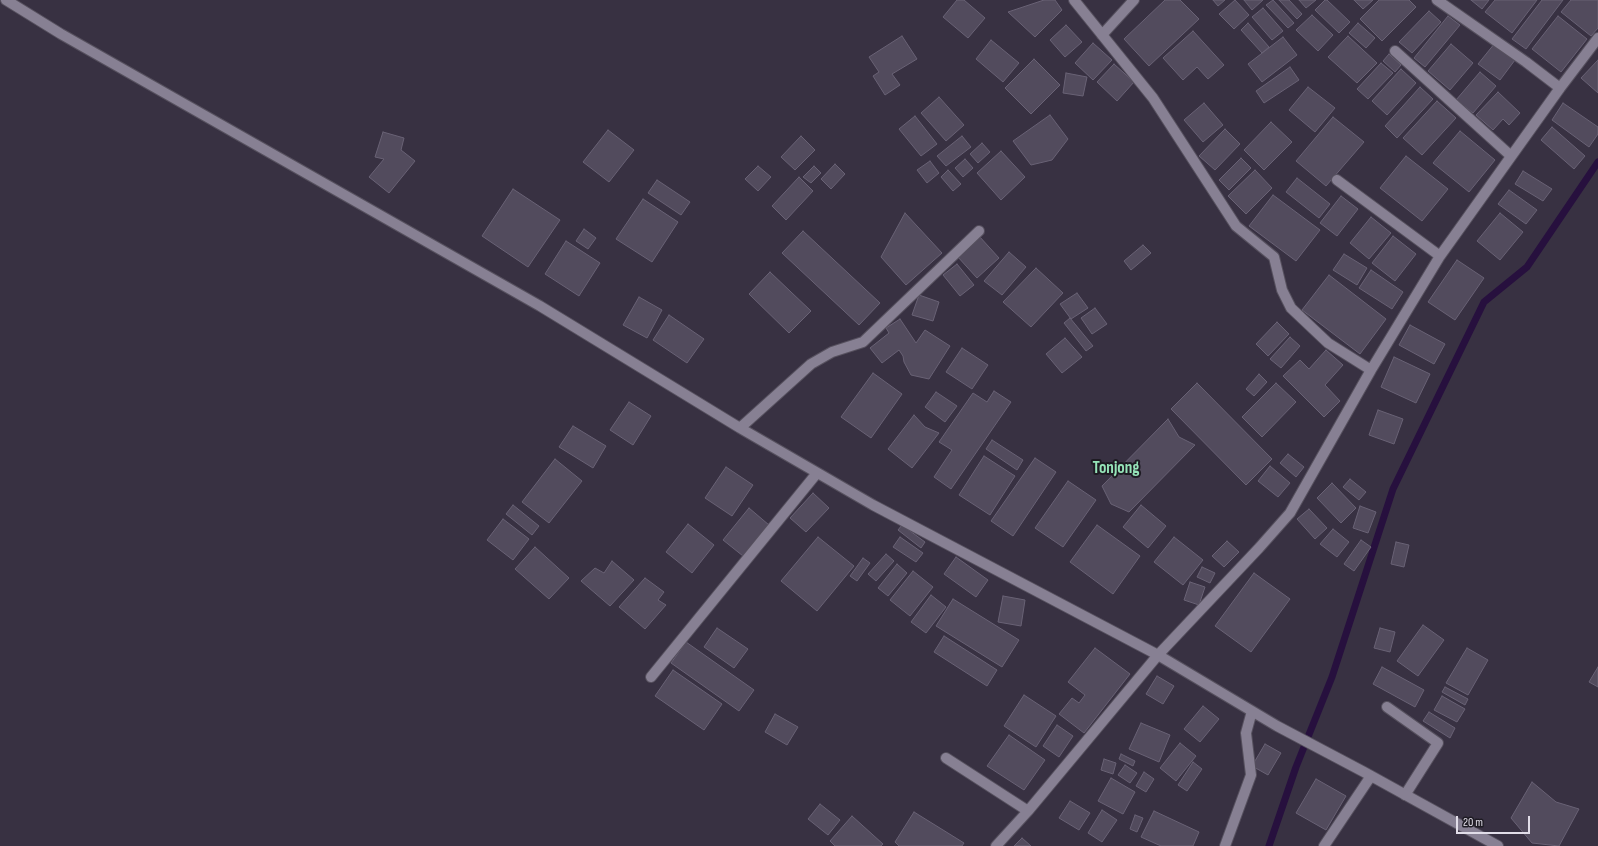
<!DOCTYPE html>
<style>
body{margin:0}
#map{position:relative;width:1598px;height:846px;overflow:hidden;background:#383142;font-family:"Sofia Sans Condensed",sans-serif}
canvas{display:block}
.scale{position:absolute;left:1456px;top:816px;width:74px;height:18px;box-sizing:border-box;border:2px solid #e1dde8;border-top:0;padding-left:5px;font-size:12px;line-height:14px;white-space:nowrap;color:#e1dde8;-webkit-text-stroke:3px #1e1b23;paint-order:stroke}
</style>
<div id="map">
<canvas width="1598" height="846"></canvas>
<div class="scale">20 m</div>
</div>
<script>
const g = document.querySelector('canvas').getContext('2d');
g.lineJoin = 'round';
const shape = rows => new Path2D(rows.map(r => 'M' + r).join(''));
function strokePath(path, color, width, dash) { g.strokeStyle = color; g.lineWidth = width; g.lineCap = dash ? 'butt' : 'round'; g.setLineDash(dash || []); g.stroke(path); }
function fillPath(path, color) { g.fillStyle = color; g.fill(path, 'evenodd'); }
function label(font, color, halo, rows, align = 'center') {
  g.font = font + ' "Sofia Sans Condensed",sans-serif'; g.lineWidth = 4; g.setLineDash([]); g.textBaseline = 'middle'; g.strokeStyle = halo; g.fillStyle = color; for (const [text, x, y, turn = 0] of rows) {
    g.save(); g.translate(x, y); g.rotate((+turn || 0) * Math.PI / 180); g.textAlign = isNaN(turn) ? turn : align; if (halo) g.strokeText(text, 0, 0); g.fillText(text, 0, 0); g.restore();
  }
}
strokePath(shape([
 [1269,846,1296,767,1332,677,1393,489,1484,302,1527,267,1598,162]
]), '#27103e', 7);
const building = shape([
 [957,0,964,0,985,18,968,38,943,17,957,0],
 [1044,0,1055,0,1062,10,1035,37,1008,12,1044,0],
 [1165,0,1180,0,1199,19,1149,66,1124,39,1165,0],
 [1213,0,1225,0,1218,6,1213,0],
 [1235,0,1249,15,1234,29,1219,14,1235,0],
 [1244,0,1263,0,1252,10,1244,0],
 [1273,0,1294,23,1288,28,1266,5,1273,0],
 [1279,0,1289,0,1302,14,1297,19,1279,0],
 [1299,0,1316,0,1306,8,1299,0],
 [1325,0,1327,0,1350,22,1339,33,1315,10,1325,0],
 [1354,0,1373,0,1363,9,1354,0],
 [1379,0,1409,0,1416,7,1382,41,1360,19,1379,0],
 [1471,0,1489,0,1482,9,1471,0],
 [1495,0,1537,0,1512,33,1485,12,1495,0],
 [1542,0,1563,0,1526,49,1512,39,1542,0],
 [1571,0,1598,0,1598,28,1591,36,1561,12,1571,0],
 [1263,8,1283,31,1272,40,1252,17,1263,8],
 [1429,11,1441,22,1412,53,1399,42,1429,11],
 [1312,15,1333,35,1318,51,1296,30,1312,15],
 [1448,16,1460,25,1425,67,1414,58,1448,16],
 [1558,16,1587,39,1561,72,1532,49,1558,16],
 [1248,23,1269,47,1262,53,1241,30,1248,23],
 [1358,23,1375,38,1366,48,1349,33,1358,23],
 [1066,25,1082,42,1065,57,1050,40,1066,25],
 [1193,31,1224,65,1208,79,1197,67,1183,80,1163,58,1193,31],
 [902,36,917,59,892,74,900,85,885,95,873,76,879,72,869,57,902,36],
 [1348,36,1377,63,1357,83,1328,57,1348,36],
 [1283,37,1297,55,1262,82,1248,64,1283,37],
 [991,40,1019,63,1003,82,976,59,991,40],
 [1093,43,1112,60,1093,80,1075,63,1093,43],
 [1495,43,1515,60,1500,80,1478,64,1495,43],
 [1451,44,1473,63,1450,90,1428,71,1451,44],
 [1389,54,1401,65,1395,72,1383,61,1389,54],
 [1034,59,1060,85,1031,114,1005,88,1034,59],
 [1598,60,1598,93,1581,78,1598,60],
 [1381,63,1393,73,1368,99,1357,89,1381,63],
 [1114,64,1134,82,1117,101,1097,82,1114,64],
 [1290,67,1299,80,1264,103,1256,91,1290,67],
 [1401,69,1416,83,1387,115,1372,101,1401,69],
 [1480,72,1496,86,1473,113,1456,100,1480,72],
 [1066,73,1087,77,1083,96,1063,93,1066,73],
 [1308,87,1335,108,1315,132,1289,110,1308,87],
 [1420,87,1433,99,1397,138,1385,126,1420,87],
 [1498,92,1520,113,1509,125,1503,119,1493,130,1476,115,1498,92],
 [939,97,964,125,946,141,921,113,939,97],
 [1437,101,1456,118,1422,155,1403,138,1437,101],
 [1204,103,1223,125,1203,142,1184,120,1204,103],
 [1563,103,1598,127,1598,134,1589,147,1552,120,1563,103],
 [1050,115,1068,139,1052,160,1031,165,1013,141,1050,115],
 [915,116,937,144,921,156,899,129,915,116],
 [1333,117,1364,142,1326,186,1296,161,1333,117],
 [1271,122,1292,142,1264,170,1244,150,1271,122],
 [1552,127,1585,156,1574,169,1541,140,1552,127],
 [1225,129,1240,144,1215,170,1199,156,1225,129],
 [608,130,634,150,609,182,583,162,608,130],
 [1460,131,1495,160,1469,192,1433,163,1460,131],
 [383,132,404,138,401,150,415,161,389,193,369,177,384,159,375,157,383,132],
 [801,136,815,150,795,170,781,157,801,136],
 [962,136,971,147,946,166,937,156,962,136],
 [982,143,990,152,978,163,970,154,982,143],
 [1001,151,1025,177,1001,200,977,173,1001,151],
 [1406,156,1448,189,1422,221,1380,188,1406,156],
 [1241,158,1251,168,1229,190,1219,180,1241,158],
 [965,159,973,168,963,177,955,168,965,159],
 [930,161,939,173,927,183,917,170,930,161],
 [835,164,845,174,831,189,821,179,835,164],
 [758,166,771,177,758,191,745,179,758,166],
 [814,166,821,173,811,183,803,177,814,166],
 [948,170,961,184,953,191,941,177,948,170],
 [1255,170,1272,188,1246,214,1228,196,1255,170],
 [1523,171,1552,189,1543,201,1515,184,1523,171],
 [799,177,813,191,786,220,772,206,799,177],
 [1297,178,1330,204,1319,218,1286,192,1297,178],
 [657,180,690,202,681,215,648,193,657,180],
 [513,189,560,220,528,267,482,236,513,189],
 [1509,190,1537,210,1526,224,1498,204,1509,190],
 [1273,195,1320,230,1296,261,1249,226,1273,195],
 [1341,196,1358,209,1337,236,1320,223,1341,196],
 [643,199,678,222,652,262,616,239,643,199],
 [905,213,942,253,906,285,881,257,905,213],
 [1500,213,1523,232,1500,260,1477,241,1500,213],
 [1371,217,1391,233,1369,259,1350,243,1371,217],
 [584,229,596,238,588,249,576,241,584,229],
 [803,231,880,303,859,325,782,253,803,231],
 [979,236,999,258,977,278,957,256,979,236],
 [1393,236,1416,254,1395,281,1372,263,1393,236],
 [566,241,600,263,579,296,545,274,566,241],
 [1143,245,1151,253,1131,270,1124,261,1143,245],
 [1009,252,1026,267,1002,295,984,281,1009,252],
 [1344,254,1367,268,1357,285,1333,270,1344,254],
 [1457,260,1484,278,1455,320,1428,302,1457,260],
 [957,264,974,285,960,296,943,275,957,264],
 [1036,268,1063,293,1031,327,1003,302,1036,268],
 [1371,270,1403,292,1392,309,1359,288,1371,270],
 [770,272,811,311,789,333,749,294,770,272],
 [1329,275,1386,319,1360,354,1302,310,1329,275],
 [1077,293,1088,308,1071,319,1060,304,1077,293],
 [919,295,939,302,933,321,912,315,919,295],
 [639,297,662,310,647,338,623,325,639,297],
 [1095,308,1107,324,1092,334,1081,318,1095,308],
 [669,315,704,339,687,363,653,340,669,315],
 [1070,318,1093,346,1086,351,1064,323,1070,318],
 [900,319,916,343,925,330,950,346,929,379,911,375,904,362,903,356,899,350,882,363,870,348,889,333,886,328,900,319],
 [1277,322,1289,334,1268,356,1256,344,1277,322],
 [1410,325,1445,344,1434,364,1399,345,1410,325],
 [1290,337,1300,346,1281,368,1270,359,1290,337],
 [1065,338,1082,357,1062,373,1046,354,1065,338],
 [962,348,988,365,972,389,946,372,962,348],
 [1326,350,1343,365,1325,385,1340,401,1324,417,1283,376,1300,360,1309,369,1326,350],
 [1394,357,1430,374,1416,403,1381,387,1394,357],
 [873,373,902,394,871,438,841,417,873,373],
 [1259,374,1267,382,1254,396,1246,389,1259,374],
 [1197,383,1272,459,1246,485,1171,409,1197,383],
 [1276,383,1296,402,1262,437,1242,417,1276,383],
 [994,391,1011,402,951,489,934,477,952,450,939,442,973,393,987,402,994,391],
 [936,392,957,406,945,422,925,407,936,392],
 [629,402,651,416,633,445,610,430,629,402],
 [1378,410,1403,419,1394,444,1369,435,1378,410],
 [914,415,925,427,939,433,912,468,888,449,914,415],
 [1168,419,1179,437,1195,445,1129,512,1111,504,1102,486,1168,419],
 [573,426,606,446,593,468,559,447,573,426],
 [992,440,1023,460,1017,470,986,449,992,440],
 [1288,454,1304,467,1296,477,1280,463,1288,454],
 [984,456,1015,476,990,515,959,495,984,456],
 [1035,458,1056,472,1013,536,991,521,1035,458],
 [555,459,582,481,549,523,522,502,555,459],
 [1270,466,1290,483,1278,497,1258,481,1270,466],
 [726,467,753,485,732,516,705,498,726,467],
 [1350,479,1366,492,1359,500,1343,487,1350,479],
 [1068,481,1096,500,1063,547,1035,528,1068,481],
 [1332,483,1356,508,1341,523,1317,498,1332,483],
 [813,493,829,508,806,532,790,518,813,493],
 [513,505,539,526,532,535,506,514,513,505],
 [1141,505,1166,526,1148,548,1123,527,1141,505],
 [1360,506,1376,512,1368,533,1353,528,1360,506],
 [749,508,769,525,743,556,723,540,749,508],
 [1309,509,1327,528,1315,539,1297,519,1309,509],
 [503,519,529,539,513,560,487,540,503,519],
 [688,524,714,545,692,573,666,552,688,524],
 [902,525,925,542,921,548,898,530,902,525],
 [1097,525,1140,556,1113,594,1070,562,1097,525],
 [1333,529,1349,542,1337,557,1320,544,1333,529],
 [818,537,854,566,817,611,781,581,818,537],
 [900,537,923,553,916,562,893,547,900,537],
 [1174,537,1203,560,1183,585,1154,562,1174,537],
 [1361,540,1371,547,1354,571,1344,564,1361,540],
 [1227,541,1239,552,1224,567,1212,556,1227,541],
 [1396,542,1409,545,1404,567,1391,564,1396,542],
 [535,547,569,578,549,599,515,569,535,547],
 [886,554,894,561,876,581,868,574,886,554],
 [956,557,988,580,976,597,944,574,956,557],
 [863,558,870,563,857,581,850,576,863,558],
 [612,561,634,580,610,606,581,581,595,568,604,573,612,561],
 [897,564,907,573,888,596,878,588,897,564],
 [1202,567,1215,573,1210,583,1197,577,1202,567],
 [913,571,933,587,910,616,890,600,913,571],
 [1254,573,1290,599,1251,652,1215,626,1254,573],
 [645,578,664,592,658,600,666,605,645,629,619,607,645,578],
 [1190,582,1205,587,1199,605,1184,600,1190,582],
 [931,595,946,607,926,633,911,622,931,595],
 [1003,596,1025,600,1021,626,998,622,1003,596],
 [953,599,1019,640,1002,667,936,626,953,599],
 [1423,625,1444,640,1418,676,1397,661,1423,625],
 [717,628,748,649,734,668,704,647,717,628],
 [1380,628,1395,632,1390,652,1374,648,1380,628],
 [944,636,997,670,987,686,934,652,944,636],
 [686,642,754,690,739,711,671,663,686,642],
 [1095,648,1130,674,1084,733,1059,714,1072,698,1079,703,1085,695,1068,682,1095,648],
 [1467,648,1488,660,1468,695,1446,683,1467,648],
 [1382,667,1424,690,1415,707,1373,684,1382,667],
 [1598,667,1598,687,1589,682,1598,667],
 [673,670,722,704,704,730,655,696,673,670],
 [1157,676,1174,686,1163,704,1146,694,1157,676],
 [1445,687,1468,699,1465,705,1442,692,1445,687],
 [1024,695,1056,716,1036,747,1004,726,1024,695],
 [1442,696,1465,709,1457,722,1434,710,1442,696],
 [1203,706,1219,719,1200,742,1184,729,1203,706],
 [1429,712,1455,728,1450,738,1423,721,1429,712],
 [775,714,798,727,787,745,765,732,775,714],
 [1141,723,1170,735,1159,762,1129,749,1141,723],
 [1057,725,1073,736,1059,757,1043,746,1057,725],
 [1009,735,1045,760,1024,790,987,766,1009,735],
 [1180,743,1196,756,1176,781,1160,768,1180,743],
 [1265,744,1281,753,1268,775,1252,766,1265,744],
 [1121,754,1135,761,1133,766,1119,759,1121,754],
 [1104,759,1116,763,1113,774,1101,770,1104,759],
 [1193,762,1202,769,1187,791,1178,785,1193,762],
 [1125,765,1137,773,1130,783,1118,775,1125,765],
 [1144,772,1154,779,1146,792,1136,786,1144,772],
 [1111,778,1135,792,1123,814,1098,801,1111,778],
 [1316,779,1346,796,1326,830,1296,813,1316,779],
 [1532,782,1556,802,1579,809,1559,846,1532,843,1511,818,1532,782],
 [1070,801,1090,813,1079,830,1059,818,1070,801],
 [820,804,840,820,828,835,808,819,820,804],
 [1102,810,1117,820,1102,842,1088,833,1102,810],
 [1154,811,1199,832,1193,846,1161,846,1141,837,1154,811],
 [914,812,964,843,962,846,899,846,895,842,914,812],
 [1135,815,1143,818,1137,832,1130,829,1135,815],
 [852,816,883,844,881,846,835,846,830,841,852,816],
 [1022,838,1031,846,1014,846,1022,838]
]);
fillPath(building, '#524b5d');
strokePath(building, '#696275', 1);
const service = shape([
 [1387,707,1438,743,1405,795]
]);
const minor = shape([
 [6,0,61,34,540,306,740,428,873,505,1158,655,1277,726,1364,772,1498,846],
 [1074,0,1153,98,1236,226,1274,257,1282,290,1291,308,1328,343,1371,370],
 [1437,0,1526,62,1560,88],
 [1102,35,1134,0],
 [1395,51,1511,156],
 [1337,180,1440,256],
 [740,428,811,364,832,352,863,342,979,231],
 [651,677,817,473],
 [946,758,1028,811,1158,655,1259,548,1290,513,1371,370,1440,256,1560,88,1598,38],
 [996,846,1028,811],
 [1225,846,1251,775,1246,733,1252,711],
 [1324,846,1371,776]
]);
strokePath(service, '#56505e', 12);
strokePath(minor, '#56505e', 12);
strokePath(service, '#878093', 10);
strokePath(minor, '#878093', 10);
label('bold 17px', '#96e5b9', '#1e1b23', [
 ["Tonjong",1116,469]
]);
</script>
